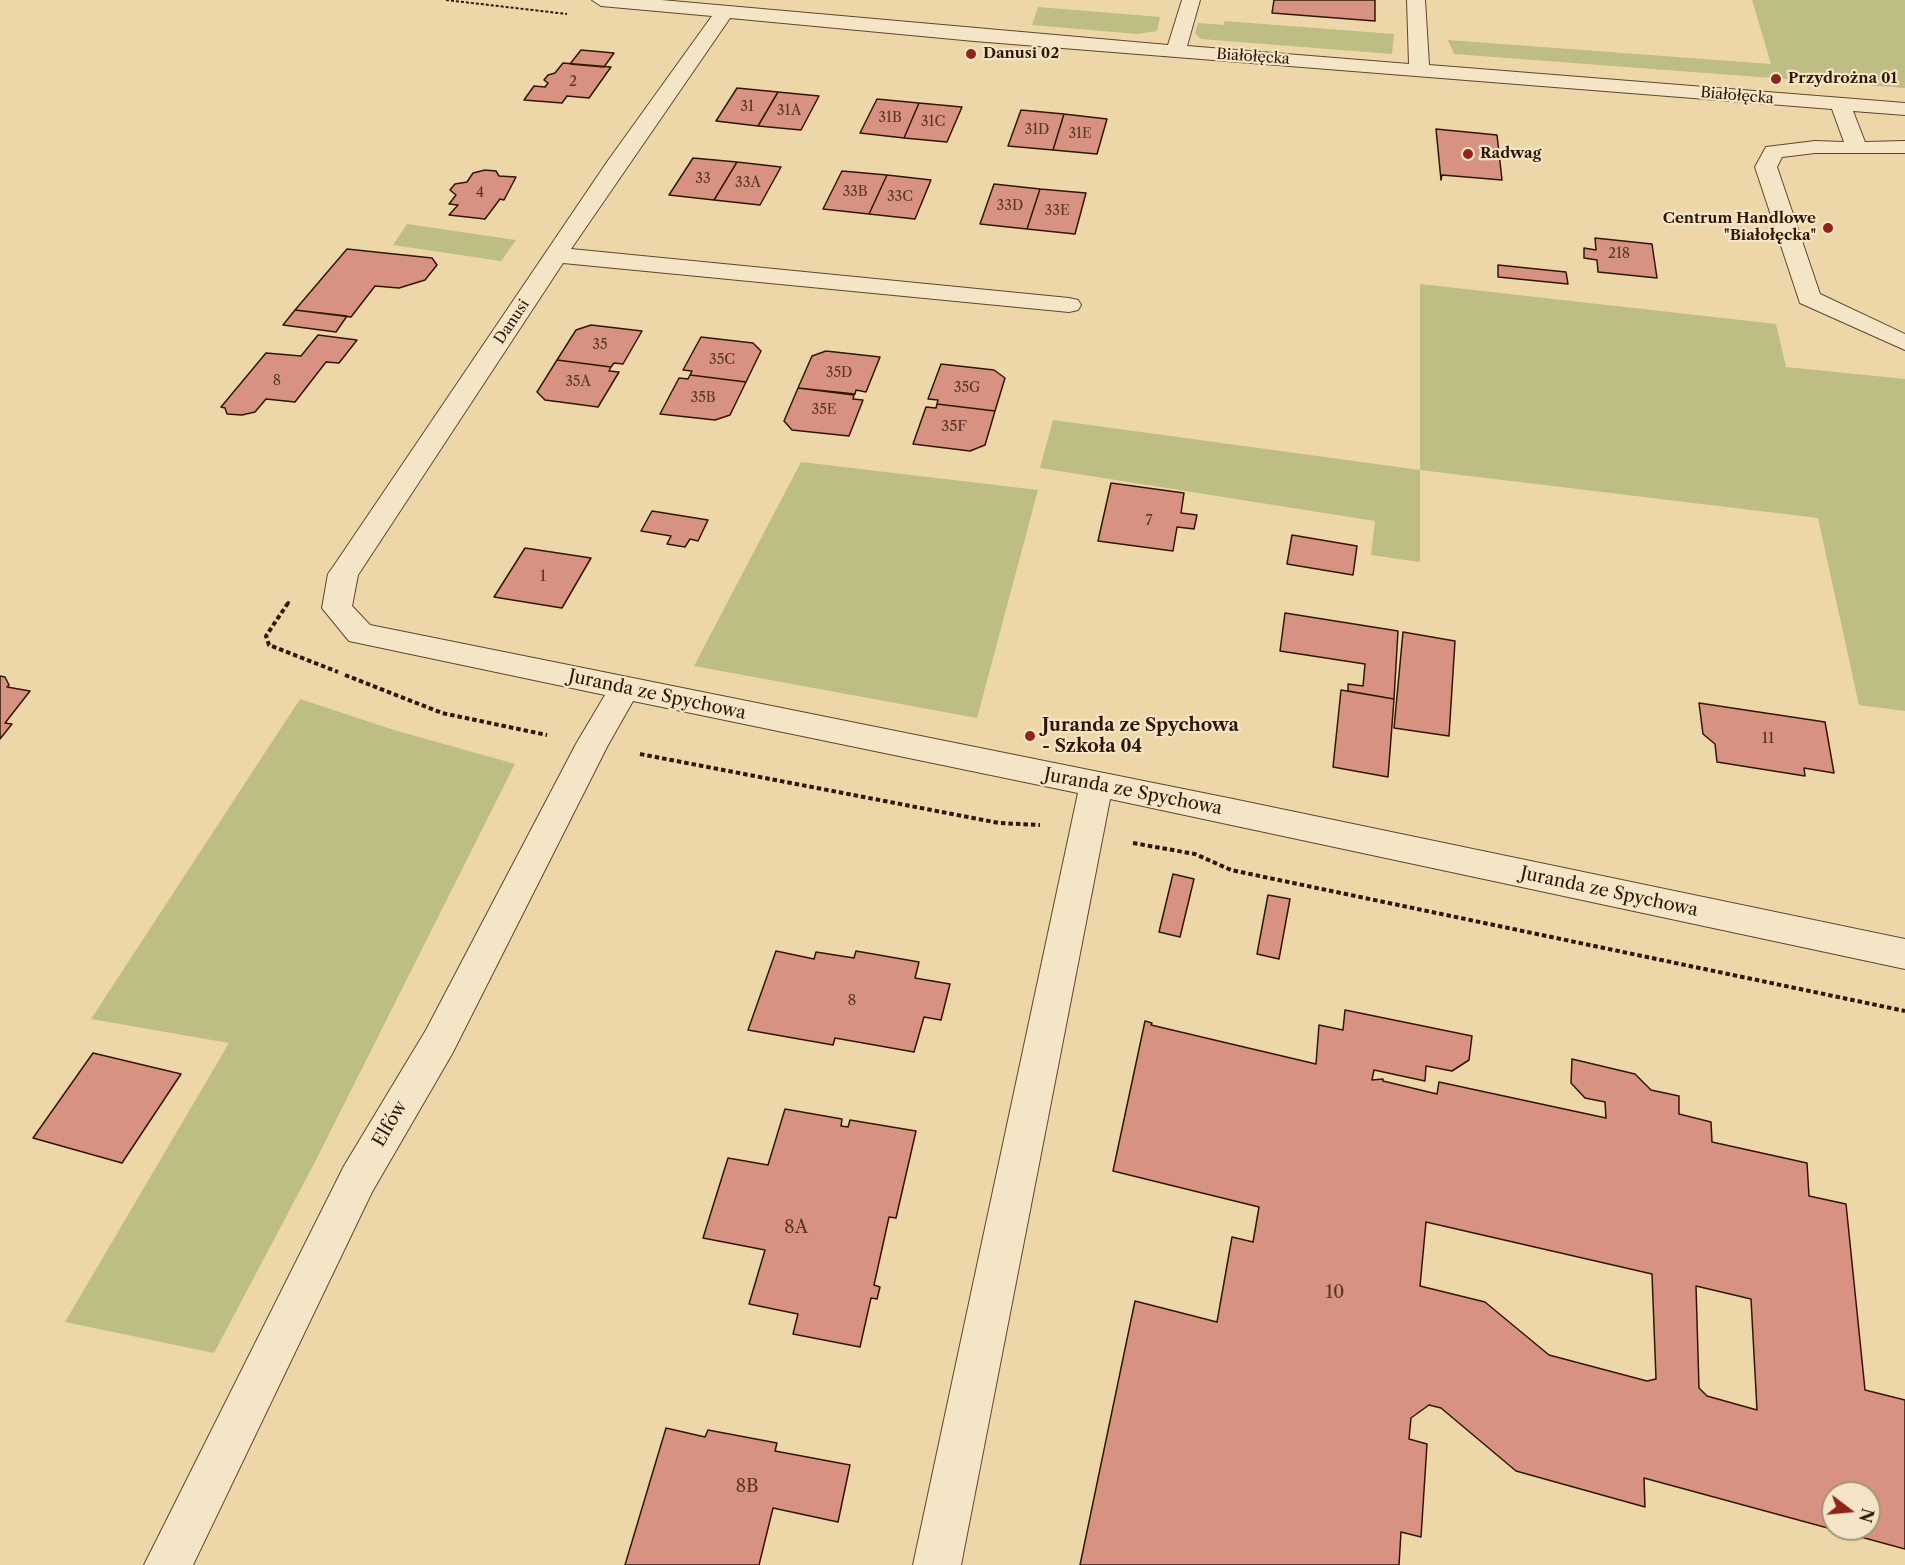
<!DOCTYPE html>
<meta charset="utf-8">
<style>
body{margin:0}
#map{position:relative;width:1905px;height:1565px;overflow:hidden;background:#edd7a8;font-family:"Libre Caslon Text",serif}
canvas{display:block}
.north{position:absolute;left:1821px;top:1481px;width:60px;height:60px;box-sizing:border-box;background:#f3e5c6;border:2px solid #a59378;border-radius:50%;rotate:106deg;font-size:16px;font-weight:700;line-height:24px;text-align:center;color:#301704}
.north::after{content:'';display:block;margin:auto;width:21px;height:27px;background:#8f2418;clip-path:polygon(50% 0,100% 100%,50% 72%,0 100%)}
</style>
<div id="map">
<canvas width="1905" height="1565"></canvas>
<div class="north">N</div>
</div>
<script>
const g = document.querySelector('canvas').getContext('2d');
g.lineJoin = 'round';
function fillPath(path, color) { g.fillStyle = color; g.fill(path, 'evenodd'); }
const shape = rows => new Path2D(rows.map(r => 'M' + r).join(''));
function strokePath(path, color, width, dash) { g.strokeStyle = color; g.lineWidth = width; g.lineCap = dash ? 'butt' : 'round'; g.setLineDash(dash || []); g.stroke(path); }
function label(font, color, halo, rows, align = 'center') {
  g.font = font + ' "Libre Caslon Text",serif'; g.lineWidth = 4.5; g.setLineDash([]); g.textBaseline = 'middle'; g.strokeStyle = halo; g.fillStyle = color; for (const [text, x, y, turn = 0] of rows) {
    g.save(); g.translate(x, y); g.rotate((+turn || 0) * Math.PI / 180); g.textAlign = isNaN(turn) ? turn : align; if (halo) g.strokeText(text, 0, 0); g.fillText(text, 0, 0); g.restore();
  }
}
fillPath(shape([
 [1752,0,1905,0,1905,88,1454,54,1448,40,1771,64],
 [1038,7,1160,17,1157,31,1137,34,1032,25],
 [1224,21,1394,34,1392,54,1201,39,1195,33,1198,23,1224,25],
 [407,224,516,240,501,261,393,245],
 [1420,284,1776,324,1786,367,1905,379,1905,711,1859,705,1818,518,1420,470,1420,562,1371,555,1375,521,1040,468,1053,420,1420,470],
 [801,462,1038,490,977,718,694,666],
 [300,699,394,730,515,764,316,1160,214,1353,65,1322,229,1043,91,1019]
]), '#bdbd84');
const building = shape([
 [1274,0,1375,0,1375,21,1272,13,1274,0],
 [581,50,614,53,604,67,570,64,581,50],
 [563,63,611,67,589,98,567,96,562,103,524,100,534,86,545,87,548,83,544,80,548,75,555,73,563,63],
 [737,88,778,92,758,126,716,121,737,88],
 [778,92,819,96,801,130,758,126,778,92],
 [877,99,919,103,904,138,860,133,877,99],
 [919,103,962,107,947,142,904,138,919,103],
 [1021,110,1064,114,1053,150,1008,146,1021,110],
 [1064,114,1107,119,1097,154,1053,150,1064,114],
 [1436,129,1497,135,1502,180,1442,175,1441,180,1436,129],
 [693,158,737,162,714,200,669,195,693,158],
 [737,162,781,167,760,205,714,200,737,162],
 [485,170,496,171,499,176,516,177,504,200,500,199,485,219,449,215,458,205,449,204,456,195,450,190,455,184,467,182,473,173,485,170],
 [842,171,887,175,869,214,823,209,842,171],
 [887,175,931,180,915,219,869,214,887,175],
 [994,184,1040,189,1027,229,980,224,994,184],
 [1040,189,1086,193,1075,234,1027,229,1040,189],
 [1595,238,1652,244,1657,278,1598,272,1597,260,1584,258,1584,248,1596,250,1595,238],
 [347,249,432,258,437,265,425,280,399,288,375,286,351,317,295,310,347,249],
 [1498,265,1566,272,1568,284,1498,277,1498,265],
 [295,310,347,316,336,332,283,325,295,310],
 [591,325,642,331,623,364,614,363,611,367,557,360,576,330,591,325],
 [318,335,357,340,339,363,326,362,295,402,266,399,255,412,242,415,227,414,225,408,221,407,266,353,301,356,318,335],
 [701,337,753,343,761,351,746,382,690,375,692,371,683,370,701,337],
 [826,351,880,357,866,392,856,390,855,394,798,388,812,356,826,351],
 [557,360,611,367,609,371,619,372,598,407,545,400,537,392,557,360],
 [941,364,994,370,1005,378,995,411,937,404,938,400,928,399,941,364],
 [690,375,746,382,730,415,715,420,660,414,679,378,688,379,690,375],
 [798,388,854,395,853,399,863,400,849,436,792,430,784,421,798,388],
 [937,404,995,411,985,445,970,451,913,444,926,407,936,408,937,404],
 [1111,483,1184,493,1181,513,1197,515,1194,529,1177,527,1173,551,1098,541,1111,483],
 [652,511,708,520,698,541,690,539,685,547,667,544,671,536,641,531,652,511],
 [1292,535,1357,546,1353,575,1287,564,1292,535],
 [525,548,591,558,562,608,494,597,525,548],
 [1285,613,1398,631,1394,699,1348,691,1348,684,1363,686,1365,664,1280,651,1285,613],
 [1403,632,1455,641,1449,736,1394,728,1403,632],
 [0,676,5,677,9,685,7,687,30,691,5,723,12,724,0,739,0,676],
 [1341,690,1394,699,1388,777,1333,767,1341,690],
 [1699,703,1825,722,1834,773,1804,768,1805,776,1717,762,1715,744,1703,734,1699,703],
 [1173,874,1194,879,1180,937,1159,932,1173,874],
 [1268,895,1290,899,1279,959,1257,954,1268,895],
 [776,951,814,959,816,952,854,958,856,951,919,962,915,978,950,984,941,1020,924,1017,914,1052,835,1038,833,1045,748,1030,776,951],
 [1345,1010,1472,1036,1469,1060,1452,1071,1426,1066,1425,1081,1374,1070,1372,1080,1383,1079,1383,1081,1437,1094,1439,1082,1606,1118,1605,1102,1585,1098,1571,1083,1572,1059,1635,1074,1651,1090,1679,1096,1679,1114,1711,1122,1712,1142,1807,1163,1809,1196,1846,1204,1865,1390,1905,1400,1905,1549,1644,1478,1645,1507,1516,1471,1441,1408,1429,1405,1411,1418,1409,1439,1427,1444,1421,1537,1401,1532,1399,1565,1080,1565,1135,1301,1217,1322,1232,1237,1253,1242,1259,1207,1113,1171,1145,1021,1152,1023,1151,1025,1316,1064,1319,1025,1343,1030,1345,1010],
 [1426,1222,1652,1274,1656,1379,1647,1381,1549,1355,1485,1302,1420,1286,1426,1222],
 [1696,1286,1751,1299,1757,1410,1707,1396,1699,1388,1696,1286],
 [1833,1493,1869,1493,1869,1529,1833,1529,1833,1493],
 [93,1053,181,1074,122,1163,33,1138,93,1053],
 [785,1109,842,1119,841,1126,848,1127,850,1120,916,1131,896,1218,889,1217,874,1285,880,1287,877,1299,871,1298,860,1347,793,1334,798,1314,749,1304,765,1250,703,1238,728,1158,768,1165,785,1109],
 [666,1428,705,1437,708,1430,777,1443,775,1451,850,1465,838,1522,773,1508,759,1565,625,1565,666,1428]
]);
fillPath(building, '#d89282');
strokePath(building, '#301704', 1.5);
const minor = shape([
 [592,0,661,0,1168,45,1182,0,1200,0,1187,46,1409,64,1407,0,1425,0,1429,65,1905,103,1905,115,1853,111,1865,142,1905,141,1905,153,1815,153,1782,157,1777,167,1820,294,1905,334,1905,350,1800,303,1755,167,1766,147,1815,141,1844,142,1832,109,974,41,730,18,571,249,1069,298,1078,300,1081,305,1078,310,1069,312,563,263,358,575,352,606,370,625,1233,799,1905,939,1905,969,1110,799,961,1565,913,1565,1078,793,633,701,608,745,452,1054,372,1192,193,1565,144,1565,344,1166,426,1030,576,744,605,695,349,641,322,608,328,574,333,567,607,162,712,16,601,6,592,0]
]);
strokePath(minor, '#5f472d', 2);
strokePath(shape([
 [446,0,567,14]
]), '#301704', 2, [3, 2]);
strokePath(shape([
 [287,605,290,600]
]), '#301704', 3, [4, 2]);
strokePath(shape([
 [288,603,266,636,269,645,338,672],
 [345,675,442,713,547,735],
 [640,754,999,823,1040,825],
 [1133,843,1195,854,1231,870,1905,1011]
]), '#301704', 4, [4.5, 3]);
fillPath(minor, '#f3e5c6');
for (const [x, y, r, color] of [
 [971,54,6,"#8f2418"],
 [1776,79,6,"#8f2418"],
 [1468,154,6,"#8f2418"],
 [1828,228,6,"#8f2418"],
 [1030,736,6,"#8f2418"]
]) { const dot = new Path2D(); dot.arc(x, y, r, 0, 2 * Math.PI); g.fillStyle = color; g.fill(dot); strokePath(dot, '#f3e5c6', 2); }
label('14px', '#5a3624', null, [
 ["2",573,82],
 ["31",747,107],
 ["31A",789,111],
 ["31B",890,118],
 ["31C",933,122],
 ["31D",1037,130],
 ["31E",1080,134],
 ["33",703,179],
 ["33A",748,183],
 ["33B",855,192],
 ["4",480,193],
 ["33C",900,197],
 ["33D",1010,206],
 ["33E",1057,211],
 ["218",1619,254],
 ["35",600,345],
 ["35C",722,360],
 ["35D",839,373],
 ["8",277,381],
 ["35A",578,382],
 ["35G",967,388],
 ["35B",703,398],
 ["35E",824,410]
]);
label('bold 15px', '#301704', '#f3e5c6', [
 ["Danusi 02",983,54],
 ["Przydrożna 01",1788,79],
 ["Radwag",1480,154],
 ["Centrum Handlowe",1816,219,"right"],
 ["\"Białołęcka\"",1816,236,"right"]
], 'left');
label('15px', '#301704', '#f3e5c6', [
 ["Białołęcka",1253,57,4],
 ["Białołęcka",1737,96,5],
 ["Danusi",512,322,-56]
]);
label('15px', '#5a3624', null, [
 ["35F",954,427],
 ["7",1149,521],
 ["1",543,577],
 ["11",1768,739],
 ["8",852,1001]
]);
label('18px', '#301704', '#f3e5c6', [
 ["Juranda ze Spychowa",657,695,12],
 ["Juranda ze Spychowa",1133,792,11],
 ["Juranda ze Spychowa",1609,892,12],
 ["Elfów",390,1124,-60]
]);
label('bold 18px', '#301704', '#f3e5c6', [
 ["Juranda ze Spychowa",1042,726],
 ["- Szkoła 04",1042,747]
], 'left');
label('18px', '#5a3624', null, [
 ["8A",796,1228],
 ["10",1335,1293],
 ["8B",747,1487]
]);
</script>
